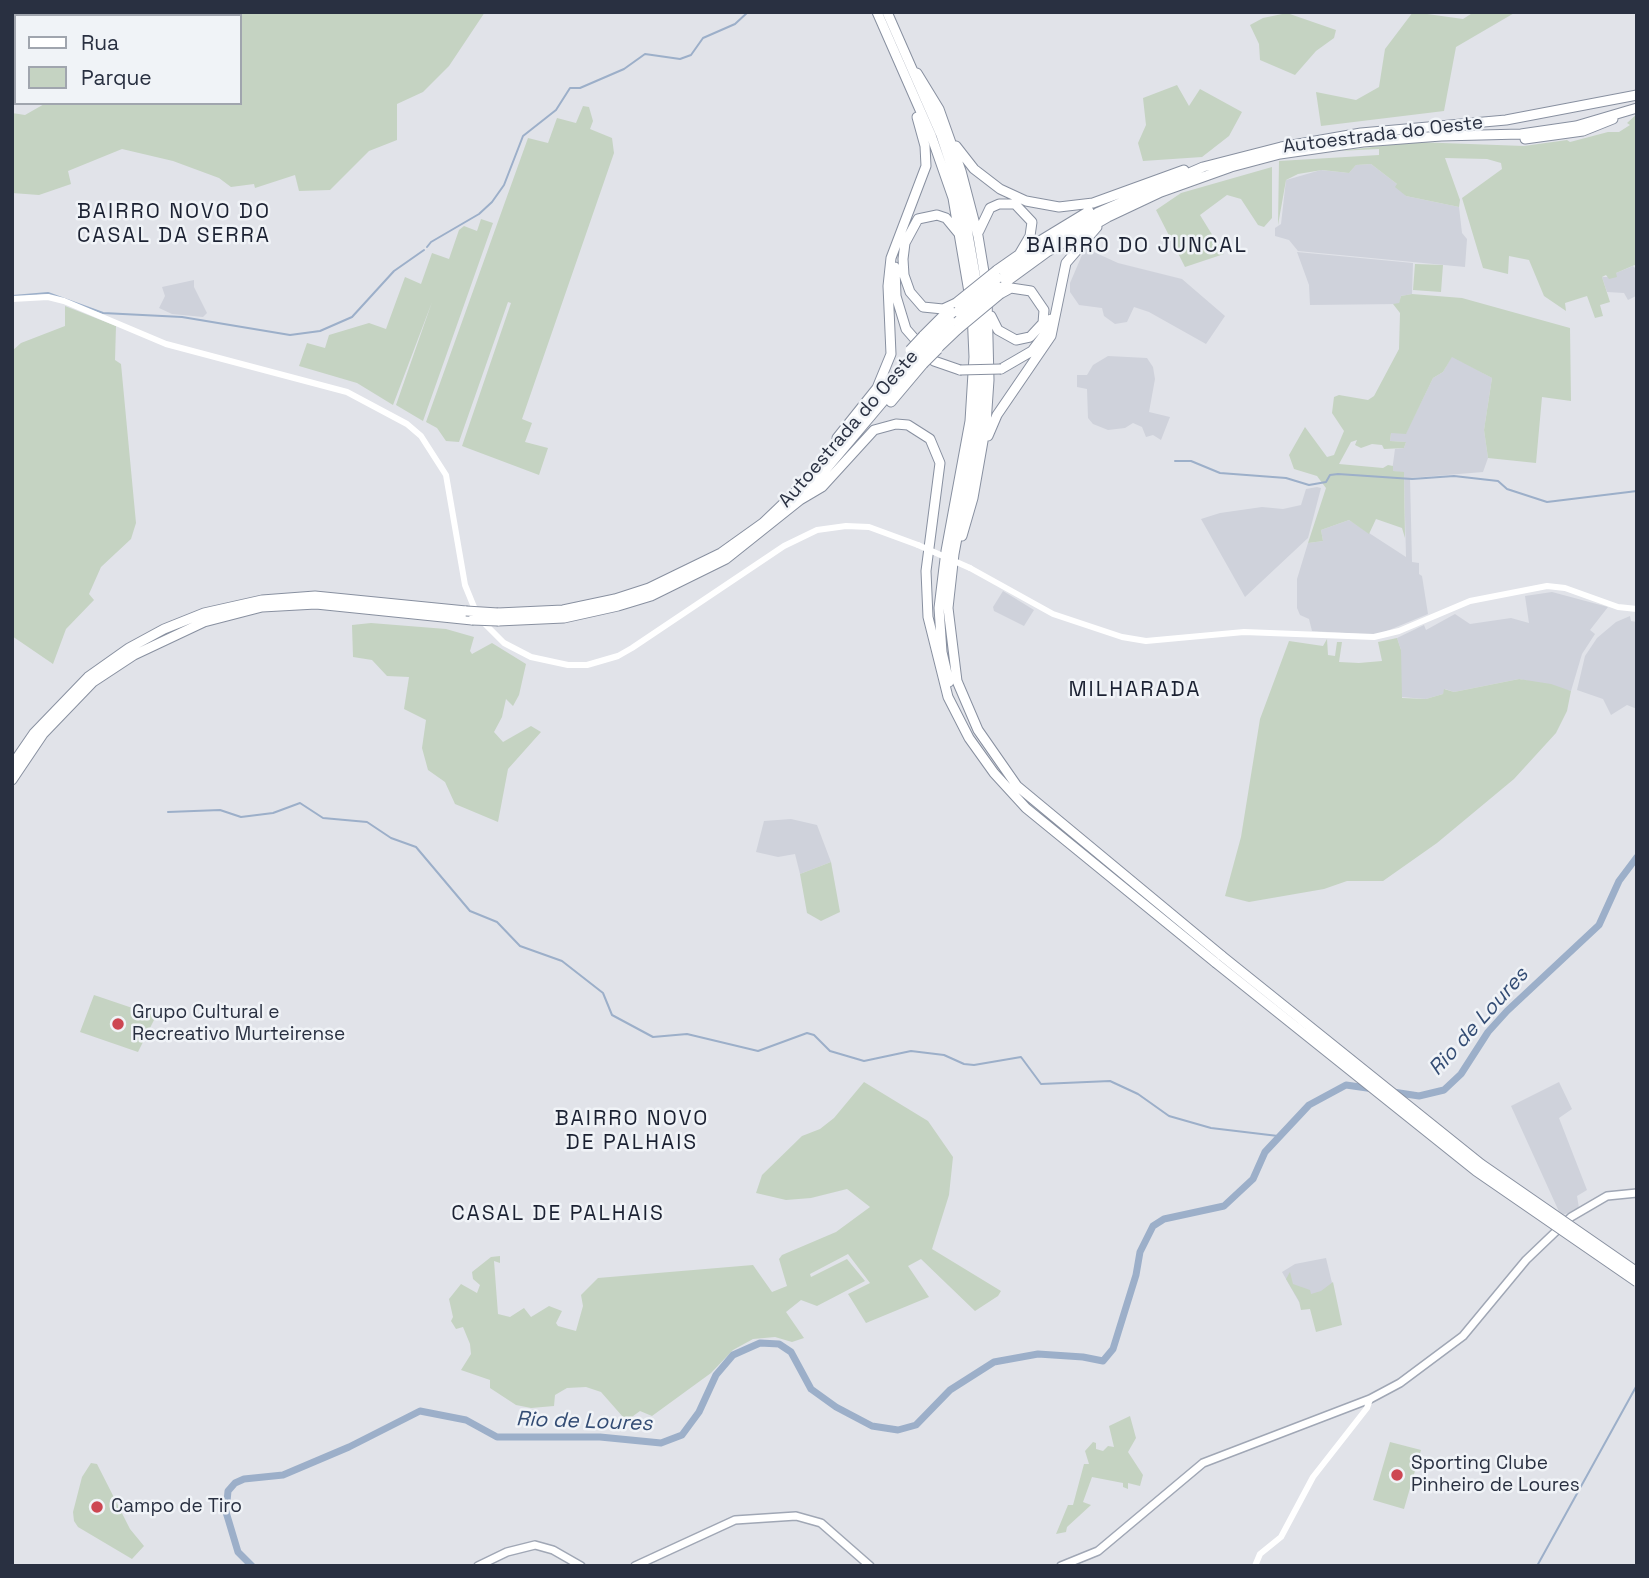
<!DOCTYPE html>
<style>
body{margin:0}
#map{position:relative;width:1649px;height:1578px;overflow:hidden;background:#e1e3e9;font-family:"Space Grotesk",sans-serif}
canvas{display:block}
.frame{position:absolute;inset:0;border:14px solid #293041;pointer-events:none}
.legend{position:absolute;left:14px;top:14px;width:228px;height:91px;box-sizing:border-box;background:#f0f3f7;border:2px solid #a0a5ae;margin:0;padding:9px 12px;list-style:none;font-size:21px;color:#293041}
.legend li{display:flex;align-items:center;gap:14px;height:35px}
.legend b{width:35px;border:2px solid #a0a5ae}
</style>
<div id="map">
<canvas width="1649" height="1578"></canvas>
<div class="frame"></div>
<ul class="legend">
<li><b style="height:9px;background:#fff"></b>Rua</li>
<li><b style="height:19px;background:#c5d3c2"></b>Parque</li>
</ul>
</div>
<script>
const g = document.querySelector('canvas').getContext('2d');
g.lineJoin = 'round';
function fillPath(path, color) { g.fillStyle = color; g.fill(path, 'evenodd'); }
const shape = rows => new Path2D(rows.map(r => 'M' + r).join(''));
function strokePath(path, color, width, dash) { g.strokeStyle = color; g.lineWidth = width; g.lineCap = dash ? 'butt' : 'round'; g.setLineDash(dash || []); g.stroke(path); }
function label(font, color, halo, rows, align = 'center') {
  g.font = font + ' "Space Grotesk",sans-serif'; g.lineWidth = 5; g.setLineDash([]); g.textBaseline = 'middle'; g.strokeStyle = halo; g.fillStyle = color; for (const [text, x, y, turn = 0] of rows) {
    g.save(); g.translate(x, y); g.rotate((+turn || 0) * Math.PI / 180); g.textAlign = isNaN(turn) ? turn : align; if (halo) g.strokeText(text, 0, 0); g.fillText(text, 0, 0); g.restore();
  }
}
fillPath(shape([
 [1371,164,1397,184,1406,196,1459,207,1462,233,1467,239,1465,267,1298,251,1289,240,1275,236,1275,228,1281,224,1286,180,1321,170,1349,173,1356,165],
 [1085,248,1118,263,1182,279,1225,316,1206,344,1149,312,1134,307,1127,322,1115,324,1104,316,1102,308,1079,305,1070,292,1070,283],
 [1297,252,1413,263,1412,294,1401,296,1399,304,1310,305,1309,285],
 [1633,266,1637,270,1636,296,1628,300,1624,293,1607,292,1602,277,1616,277,1616,273],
 [194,280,194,287,207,313,203,317,172,314,159,308,165,296,162,287],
 [1108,356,1147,358,1153,367,1155,379,1149,412,1170,417,1161,440,1153,435,1146,437,1142,427,1133,423,1125,428,1108,430,1093,424,1088,418,1087,389,1077,387,1077,375,1087,375,1093,365],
 [1452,356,1492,378,1484,430,1488,458,1483,472,1410,478,1412,562,1419,563,1419,574,1422,576,1428,614,1377,635,1312,631,1309,619,1300,615,1297,608,1297,579,1308,543,1323,541,1321,530,1349,520,1406,557,1404,473,1392,471,1395,449,1404,448,1406,442,1390,441,1391,433,1406,433,1433,378,1443,372],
 [1317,487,1321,488,1308,538,1245,597,1201,519,1220,513,1262,507,1283,509,1301,505,1306,489],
 [1003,591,1034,610,1024,626,994,611,993,607],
 [1552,592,1608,607,1590,630,1595,634,1582,654,1571,691,1519,679,1454,692,1445,689,1443,694,1426,699,1401,697,1401,650,1397,638,1424,625,1426,630,1455,614,1470,624,1511,618,1529,623,1525,596],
 [1630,616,1631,621,1637,622,1637,709,1627,705,1611,715,1603,699,1577,690,1585,656,1597,638,1616,622],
 [791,819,817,825,831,862,800,874,795,854,778,857,756,852,764,821],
 [1559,1082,1572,1109,1559,1118,1587,1190,1577,1196,1579,1208,1561,1216,1511,1106],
 [1326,1258,1335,1295,1299,1302,1282,1272,1295,1264]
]), '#cfd2db');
fillPath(shape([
 [145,12,485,12,449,66,423,92,397,104,397,140,369,151,330,190,299,191,295,175,255,188,254,184,231,187,219,178,173,161,122,149,68,171,71,184,39,195,12,193,12,113,25,115,46,103,240,103,240,16,144,16],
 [1413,12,1463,19,1474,12,1516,12,1456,47,1444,111,1321,126,1316,92,1356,100,1379,87,1385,49],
 [1287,13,1336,30,1334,38,1316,51,1295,75,1260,60,1259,44,1250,25,1263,18],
 [1177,85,1189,106,1200,89,1242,112,1229,136,1202,157,1143,161,1138,143,1146,125,1143,98],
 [583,106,589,107,593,121,590,129,612,138,614,153,522,419,532,423,525,442,548,448,539,475,462,446,511,303,508,302,459,442,446,441,437,428,426,422,528,138,548,143,557,118,576,123],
 [1637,114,1637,264,1616,273,1617,277,1609,279,1606,275,1602,277,1610,302,1600,305,1603,316,1595,318,1587,296,1565,303,1566,311,1544,296,1529,260,1509,256,1508,274,1483,268,1462,198,1502,169,1501,163,1487,159,1445,158,1460,200,1459,207,1406,196,1395,187,1397,184,1371,164,1356,165,1349,173,1322,170,1298,174,1286,180,1278,225,1279,161,1379,155,1379,149,1338,151,1415,142,1524,146,1567,140,1570,142,1608,132,1619,132,1630,125,1627,123],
 [1272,167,1272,218,1264,227,1258,225,1241,199,1227,195,1200,215,1224,254,1185,267,1156,210,1181,193],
 [481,219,493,223,423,421,396,405,432,302,393,405,357,383,299,366,307,343,325,348,329,335,369,323,386,329,405,277,421,284,432,253,449,259,459,230,464,226,477,231],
 [1415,264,1443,265,1441,292,1413,290],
 [1412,294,1462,298,1570,328,1571,401,1542,397,1536,463,1488,458,1484,430,1492,378,1452,357,1443,372,1433,378,1406,434,1391,433,1390,441,1406,442,1404,448,1384,449,1382,445,1372,444,1361,448,1355,445,1357,440,1351,442,1339,464,1383,468,1388,465,1393,466,1393,471,1404,472,1405,538,1402,528,1376,519,1369,534,1349,520,1321,530,1323,541,1308,543,1326,488,1317,476,1294,469,1289,455,1305,427,1327,457,1334,455,1344,431,1332,413,1334,397,1339,395,1368,400,1374,396,1399,349,1400,313,1393,304,1399,303,1401,296],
 [65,306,116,326,115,360,121,364,136,523,131,539,101,567,89,594,94,600,66,629,53,664,12,636,12,351,21,343,65,326],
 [371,623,446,629,474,637,470,651,472,654,492,643,526,664,519,695,513,706,506,699,502,717,494,732,503,742,531,726,541,732,508,769,498,822,455,804,445,782,428,770,422,748,426,720,404,709,409,677,387,676,372,660,353,657,352,625],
 [1397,638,1401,650,1402,698,1426,699,1443,694,1444,689,1454,692,1519,679,1551,684,1571,691,1567,711,1556,733,1514,779,1437,843,1383,881,1347,881,1324,889,1249,902,1225,896,1241,837,1260,719,1289,641,1323,646,1327,639,1328,655,1335,656,1337,642,1342,642,1339,662,1359,663,1382,661,1378,642],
 [831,862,840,912,821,921,807,913,800,874],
 [94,995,156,1016,138,1052,80,1032],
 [864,1082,928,1121,953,1157,949,1195,932,1249,1001,1291,998,1296,975,1311,921,1259,908,1266,929,1297,866,1323,848,1294,870,1283,848,1254,810,1274,811,1277,847,1259,865,1281,817,1306,801,1300,786,1312,804,1338,792,1342,775,1337,753,1339,733,1350,711,1373,652,1416,640,1411,629,1419,623,1417,601,1392,586,1387,567,1388,555,1395,554,1406,531,1408,516,1405,490,1388,490,1380,461,1370,471,1354,470,1344,463,1327,456,1329,451,1321,453,1317,449,1299,461,1284,477,1293,480,1285,473,1279,472,1272,491,1257,500,1256,500,1263,494,1261,498,1314,510,1317,524,1308,531,1317,549,1306,562,1311,556,1323,558,1326,576,1331,583,1306,581,1295,598,1278,753,1265,772,1292,787,1286,779,1259,782,1255,836,1232,870,1207,847,1189,811,1198,786,1200,756,1193,762,1175,802,1136,820,1129,834,1118],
 [1290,1272,1293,1284,1310,1290,1311,1294,1321,1291,1333,1282,1342,1325,1316,1332,1310,1309,1301,1310,1299,1301,1286,1279],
 [1130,1416,1136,1438,1128,1452,1143,1475,1140,1486,1128,1483,1128,1489,1123,1487,1123,1483,1092,1477,1083,1502,1091,1505,1067,1527,1066,1532,1056,1534,1068,1505,1073,1505,1084,1464,1089,1464,1085,1451,1093,1442,1096,1443,1096,1449,1103,1451,1108,1446,1114,1447,1109,1426],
 [1390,1442,1421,1450,1404,1509,1373,1500],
 [91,1463,97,1464,130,1529,144,1546,132,1559,78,1527,74,1521,73,1512,82,1477]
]), '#c5d3c2');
strokePath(shape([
 [427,247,431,242,479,214,492,202,504,185,523,136,556,110,570,88,580,88,624,69,645,54,680,59,691,55,703,38,735,24,748,12],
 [13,296,48,293,103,313,182,317,290,335,320,331,352,317,394,271,424,250],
 [1175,461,1191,461,1220,473,1286,478,1309,485,1326,482,1330,475,1338,474,1412,479,1454,476,1498,481,1507,489,1547,502,1637,491],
 [168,812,220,810,241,817,273,813,300,803,323,818,367,822,391,838,416,847,470,911,497,922,520,946,562,961,603,993,612,1015,653,1037,687,1034,758,1051,807,1033,814,1035,830,1051,864,1061,911,1051,944,1055,964,1064,974,1065,1021,1057,1041,1084,1110,1081,1138,1094,1169,1116,1211,1128,1278,1136],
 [1537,1566,1637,1385]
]), '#9cafc9', 2);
strokePath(shape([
 [1393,1092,1419,1096,1444,1090,1461,1074,1488,1032,1507,1011,1599,925,1619,881,1637,857],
 [252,1566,238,1552,226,1512,228,1491,235,1483,244,1479,283,1475,349,1447,420,1411,466,1420,497,1437,600,1437,661,1443,682,1435,699,1412,716,1375,733,1355,760,1343,779,1344,791,1352,811,1389,836,1407,872,1426,898,1430,916,1425,950,1390,994,1362,1038,1354,1083,1357,1103,1361,1113,1349,1136,1275,1140,1252,1153,1226,1164,1219,1224,1206,1253,1179,1265,1152,1309,1105,1346,1085,1374,1089]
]), '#9cafc9', 7);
const primary = shape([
 [478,1566,507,1552,535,1545,553,1550,581,1566],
 [635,1566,735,1520,796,1516,821,1523,870,1566],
 [1061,1566,1098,1551,1203,1463,1370,1399,1400,1383,1463,1336,1526,1260,1571,1217,1607,1196,1637,1193]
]);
const motorway = shape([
 [877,12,931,135,953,198,970,298],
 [887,12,941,135,961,195,978,291],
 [917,73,939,109,961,171,978,236,986,284],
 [1525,139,1583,131,1613,119],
 [956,146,974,169,1000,189,1026,201,1059,207,1093,203,1184,170],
 [979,231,990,208,999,204,1015,204,1032,222,1030,236,1020,253],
 [1038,242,1089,211],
 [895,267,896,296,906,329,934,361,960,370],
 [997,270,1027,249],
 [998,278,1043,245,1097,213,1203,167,1281,147,1361,133,1506,120,1637,95],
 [999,287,1047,252,1108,217,1161,192,1231,167,1280,154,1363,142,1441,136,1521,134,1576,126,1637,108],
 [956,303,943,309,923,307,910,292,904,275,903,259,905,243,918,219,937,215,946,218,960,235],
 [980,305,982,358,978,424,954,554,948,608,957,681,978,730,1017,786,1222,956],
 [991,316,998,330,1016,340,1030,337,1043,323,1044,310,1031,291,1011,288,1000,294],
 [923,336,952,307],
 [928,340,957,312],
 [933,345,957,322],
 [939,347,958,329],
 [1001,369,1032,351,1044,335,1051,319],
 [877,388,891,354,888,286,891,258,926,166,925,146,917,117],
 [891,402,923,364],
 [988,436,997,415,1051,336,1066,263,1097,227],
 [837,438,881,383],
 [800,500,822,487,874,430,896,424,908,425,930,439,940,463,926,571,928,617,948,697,969,738,994,773,1026,808,1216,963],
 [962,536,973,498,986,424,989,380,987,298],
 [498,613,563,610,615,599,649,588,721,553,763,523,809,479,913,355],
 [498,621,564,618,618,606,651,596,726,559,800,500,918,360],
 [949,682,942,652,939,608,946,551,970,421,974,357,972,311],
 [12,765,34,733,88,677,129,648,164,629,204,613,262,600,315,596,466,611],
 [12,780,43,734,93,682,134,655,204,622,262,607,316,604,472,620]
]);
strokePath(primary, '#a0a7b5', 10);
strokePath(motorway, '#8890a0', 11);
strokePath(shape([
 [12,299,48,297,64,301,166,344,347,392,407,424,421,436,446,475,465,585,476,612],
 [970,568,1053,614,1122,637,1146,641,1244,632,1374,637,1399,631,1470,601,1547,586,1565,588,1618,607,1637,609],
 [482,621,504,643,531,657,568,665,587,665,618,656,632,648,784,546,817,530,846,526,869,527,918,545],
 [1255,1566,1260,1554,1281,1537,1313,1477,1367,1408,1370,1399]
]), '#fff', 6);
strokePath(primary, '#fff', 7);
strokePath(motorway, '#fff', 9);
const motorwayBridge = shape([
 [956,303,997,270],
 [957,312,998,278],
 [957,322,999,287],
 [958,329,1000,294],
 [910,350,923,336],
 [913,355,928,340],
 [918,360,933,345],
 [923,364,938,349],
 [960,370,1001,369],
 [466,611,498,613],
 [472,620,498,621],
 [1222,956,1481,1164,1637,1272],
 [1216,963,1476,1171,1637,1282]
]);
strokePath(motorwayBridge, '#8890a0', 11, []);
strokePath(shape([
 [918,545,970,568]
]), '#fff', 6);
strokePath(motorwayBridge, '#fff', 9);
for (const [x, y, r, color] of [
 [118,1024,7,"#cd4752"],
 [1397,1475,7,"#cd4752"],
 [97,1507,7,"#cd4752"]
]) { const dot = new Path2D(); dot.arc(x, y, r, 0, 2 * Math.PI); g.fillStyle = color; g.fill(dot); strokePath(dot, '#f0f3f7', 2.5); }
label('19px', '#293041', '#f0f3f7', [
 ["Autoestrada do Oeste",1383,135,-7],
 ["Autoestrada do Oeste",849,429,-49]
]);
label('19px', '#293041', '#f0f3f7', [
 ["Grupo Cultural e",132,1013],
 ["Recreativo Murteirense",132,1035],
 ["Sporting Clube",1411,1464],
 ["Pinheiro de Loures",1411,1486],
 ["Campo de Tiro",111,1507]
], 'left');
g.letterSpacing = '2px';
label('21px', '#1b2132', '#f0f3f7', [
 ["BAIRRO NOVO DO",174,212],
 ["CASAL DA SERRA",174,236],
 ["BAIRRO DO JUNCAL",1137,246],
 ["MILHARADA",1135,690],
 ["BAIRRO NOVO",632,1119],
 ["DE PALHAIS",632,1143],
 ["CASAL DE PALHAIS",558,1214]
]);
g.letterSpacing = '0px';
label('italic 21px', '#334c74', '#f0f3f7', [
 ["Rio de Loures",1479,1022,-48],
 ["Rio de Loures",584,1422,2]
]);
</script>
